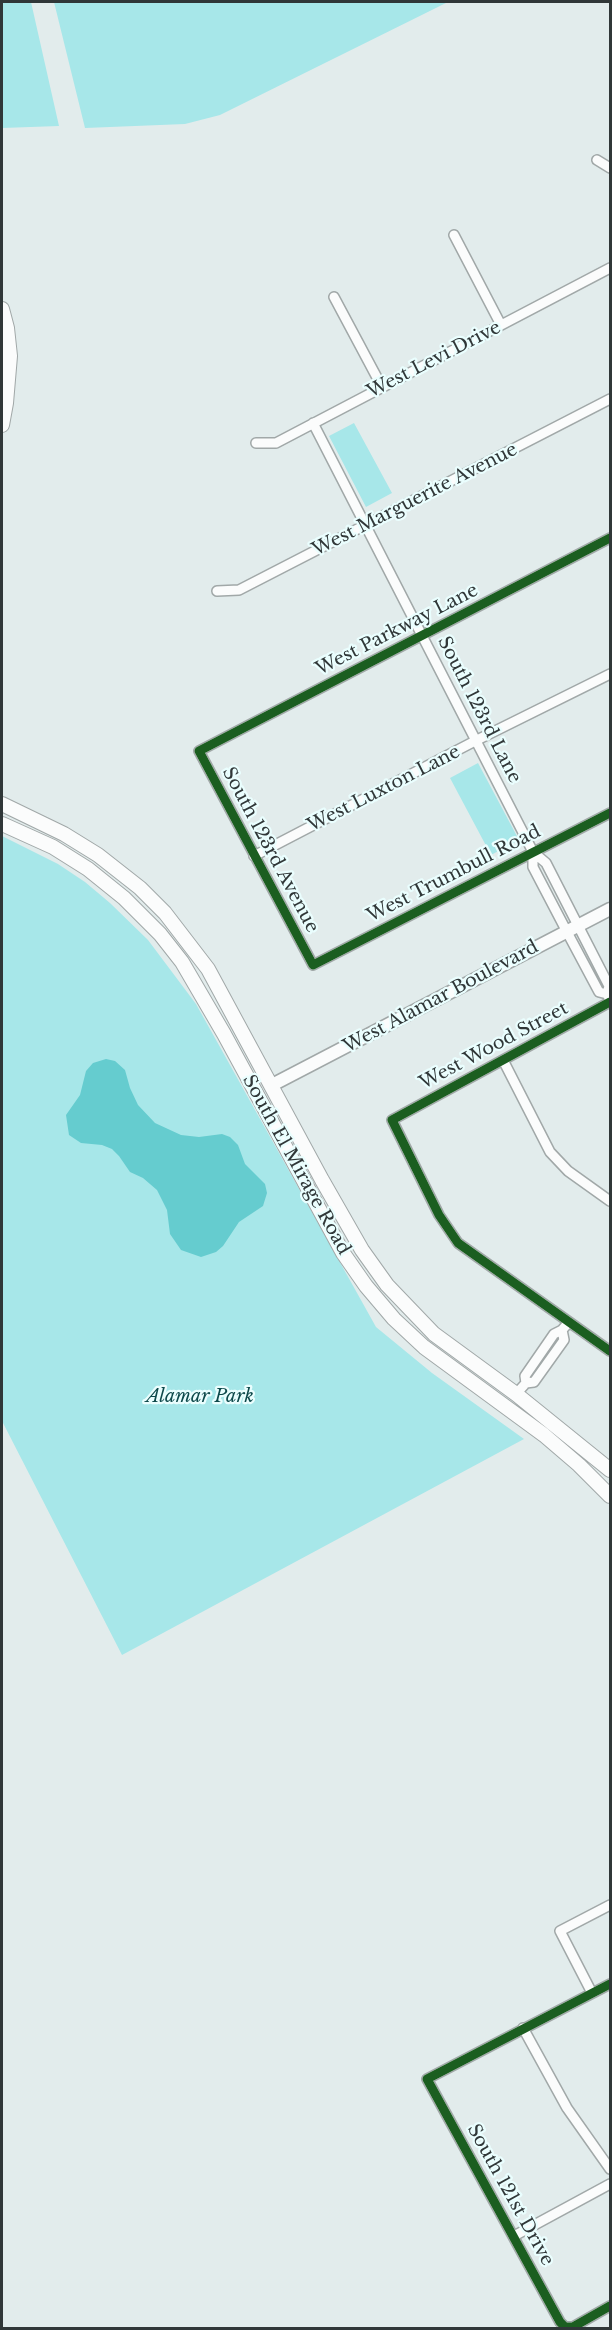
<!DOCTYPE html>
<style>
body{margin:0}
#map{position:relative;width:612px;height:2330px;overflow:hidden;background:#e2ecec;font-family:"Libre Baskerville",serif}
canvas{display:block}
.frame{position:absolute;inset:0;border:3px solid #303738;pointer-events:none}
</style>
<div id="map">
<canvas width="612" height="2330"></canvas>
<div class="frame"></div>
</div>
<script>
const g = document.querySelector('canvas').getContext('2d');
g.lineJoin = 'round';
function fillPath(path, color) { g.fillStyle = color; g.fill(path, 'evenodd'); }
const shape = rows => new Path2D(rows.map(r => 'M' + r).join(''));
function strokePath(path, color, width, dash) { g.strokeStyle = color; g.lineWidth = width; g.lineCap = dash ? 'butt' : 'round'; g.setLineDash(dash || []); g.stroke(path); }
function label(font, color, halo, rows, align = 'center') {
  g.font = font + ' "Libre Baskerville",serif'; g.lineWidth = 4.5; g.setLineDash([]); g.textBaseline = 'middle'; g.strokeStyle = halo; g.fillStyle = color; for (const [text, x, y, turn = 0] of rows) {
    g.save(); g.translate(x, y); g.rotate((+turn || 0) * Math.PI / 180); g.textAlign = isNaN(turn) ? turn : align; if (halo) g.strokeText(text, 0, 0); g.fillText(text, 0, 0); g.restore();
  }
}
fillPath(shape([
 [2,2,31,2,59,126,2,128],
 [54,2,448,2,220,115,185,124,85,128],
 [354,423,392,493,366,507,329,436],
 [478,763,519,840,491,855,450,778],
 [2,836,58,864,85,882,110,903,148,940,196,1004,376,1327,432,1373,524,1439,122,1655,2,1421]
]), '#a7e7e9');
fillPath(shape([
 [106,1059,115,1061,125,1070,130,1088,138,1105,155,1123,181,1135,199,1137,222,1134,230,1137,238,1145,245,1164,265,1184,267,1193,263,1206,239,1222,223,1246,216,1252,201,1257,181,1250,170,1234,167,1210,157,1190,143,1178,130,1172,119,1156,112,1149,102,1145,81,1143,69,1135,66,1115,80,1095,86,1071,93,1063]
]), '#65cccf');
const minor = shape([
 [597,160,610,168],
 [454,235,501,325],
 [334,297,382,387],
 [313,423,533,852,546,863,609,986,607,994],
 [256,443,276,443,610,268],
 [610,538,199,751,313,965,610,813],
 [217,591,239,590,610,399],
 [533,852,533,867,567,932,599,992,607,994,609,998],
 [254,856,475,741,610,674],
 [610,1002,392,1120,439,1215,458,1243,610,1351],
 [503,1060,550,1152,568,1171,610,1201],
 [526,1383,534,1382,564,1340,562,1330],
 [516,1394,526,1383,525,1376,554,1334,562,1330,569,1322],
 [610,1984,427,2079,560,2322,565,2327,573,2327,610,2306],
 [592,1993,560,1931,610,1905],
 [523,2028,567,2108,610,2169],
 [514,2236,610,2184]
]);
const tertiary = shape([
 [272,1085,610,909]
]);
const secondary = shape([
 [2,309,7,328,10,356,6,403,2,425],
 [2,804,64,834,98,855,140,888,165,913,208,969,322,1180,362,1250,387,1285,434,1334,516,1394,610,1470],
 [2,824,53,847,88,869,124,898,160,934,182,962,224,1034,343,1253,366,1286,394,1319,424,1347,544,1435,579,1465,610,1496]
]);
strokePath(minor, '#a1a8a8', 12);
strokePath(tertiary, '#a1a8a8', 15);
strokePath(secondary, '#a1a8a8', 16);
strokePath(minor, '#fbfcfc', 9);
strokePath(tertiary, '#fbfcfc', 12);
strokePath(secondary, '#fbfcfc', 14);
strokePath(shape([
 [610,538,199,751,313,965,610,813],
 [610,1002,392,1120,439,1215,458,1243,610,1351],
 [610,1984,427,2079,560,2322,565,2327,573,2327,610,2306]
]), '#1b5e20', 9);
label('18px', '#303738', '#eafefe', [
 ["West Levi Drive",434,360,-27],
 ["West Marguerite Avenue",415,500,-27],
 ["West Parkway Lane",397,630,-27],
 ["South 123rd Lane",479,710,63],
 ["West Luxton Lane",384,789,-27],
 ["South 123rd Avenue",270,850,62],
 ["West Trumbull Road",454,874,-27],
 ["West Alamar Boulevard",441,997,-28],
 ["West Wood Street",494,1046,-28],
 ["South El Mirage Road",296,1165,61],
 ["South 121st Drive",510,2195,61]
]);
label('italic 18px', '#0d494b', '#eafefe', [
 ["Alamar Park",200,1397]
]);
</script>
